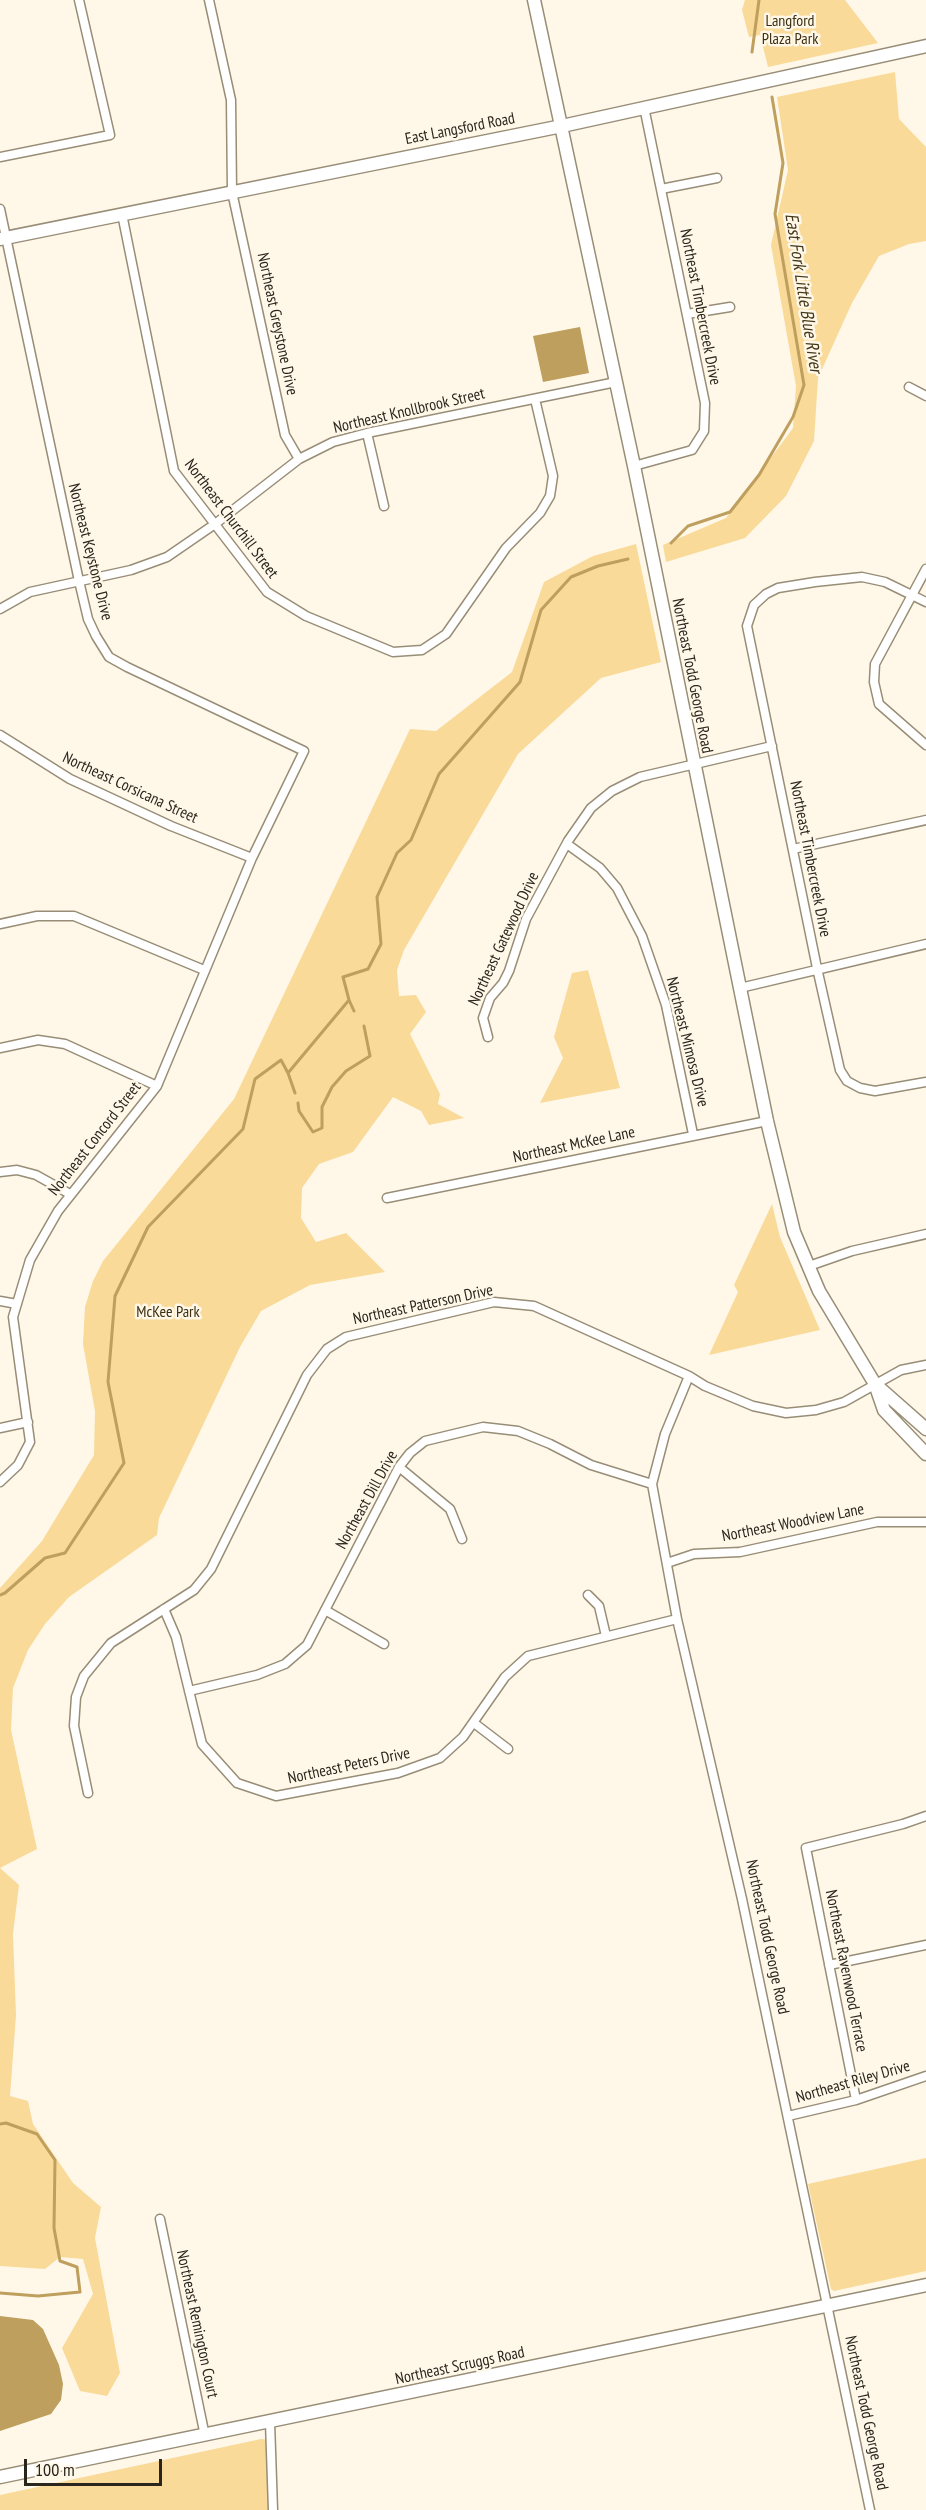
<!DOCTYPE html>
<style>
body{margin:0}
#map{position:relative;width:926px;height:2510px;overflow:hidden;background:#fff8e9;font-family:"PT Sans Narrow",sans-serif}
canvas{display:block}
.scale{position:absolute;left:24px;top:2459px;width:138px;height:27px;box-sizing:border-box;border:3px solid #2a261d;border-top:0;padding-left:8px;font-size:18px;line-height:21px;white-space:nowrap;color:#2a261d;-webkit-text-stroke:4px #fff8e9;paint-order:stroke}
</style>
<div id="map">
<canvas width="926" height="2510"></canvas>
<div class="scale">100 m</div>
</div>
<script>
const g = document.querySelector('canvas').getContext('2d');
g.lineJoin = 'round';
function fillPath(path, color) { g.fillStyle = color; g.fill(path, 'evenodd'); }
const shape = rows => new Path2D(rows.map(r => 'M' + r).join(''));
function strokePath(path, color, width, dash) { g.strokeStyle = color; g.lineWidth = width; g.lineCap = dash ? 'butt' : 'round'; g.setLineDash(dash || []); g.stroke(path); }
function label(font, color, halo, rows, align = 'center') {
  g.font = font + ' "PT Sans Narrow",sans-serif'; g.lineWidth = 5; g.setLineDash([]); g.textBaseline = 'middle'; g.strokeStyle = halo; g.fillStyle = color; for (const [text, x, y, turn = 0] of rows) {
    g.save(); g.translate(x, y); g.rotate((+turn || 0) * Math.PI / 180); g.textAlign = isNaN(turn) ? turn : align; if (halo) g.strokeText(text, 0, 0); g.fillText(text, 0, 0); g.restore();
  }
}
fillPath(shape([
 [745,0,845,0,878,43,768,67,760,35,749,37,742,10],
 [895,72,899,119,926,147,926,241,909,244,879,256,852,303,818,378,814,441,786,496,745,538,666,562,663,545,726,518,793,428,796,386,771,245,788,170,777,97],
 [636,544,661,662,601,678,518,754,404,950,397,970,399,996,416,995,426,1012,410,1034,440,1094,438,1104,464,1118,429,1125,421,1111,393,1097,353,1152,319,1164,302,1188,301,1218,316,1242,346,1233,385,1272,310,1285,261,1311,240,1347,159,1518,157,1535,69,1597,45,1624,28,1650,13,1688,11,1730,37,1849,0,1868,0,1588,42,1541,94,1455,95,1411,83,1344,85,1307,93,1281,103,1261,234,1099,410,729,436,731,512,672,544,582,593,556],
 [588,970,620,1088,540,1103,563,1058,554,1037,572,973],
 [772,1204,780,1237,820,1330,709,1355,738,1292,734,1285],
 [0,1868,19,1885,13,1934,16,2015,10,2096,28,2101,33,2124,73,2183,101,2207,95,2238,120,2373,107,2396,80,2391,62,2348,93,2294,83,2259,60,2257,45,2269,0,2266],
 [926,2158,926,2271,834,2291,831,2289,808,2184],
 [261,2439,270,2440,273,2510,0,2510,0,2495]
]), '#f9da99');
fillPath(shape([
 [580,327,589,373,543,382,533,336],
 [0,2316,33,2320,43,2329,59,2365,63,2384,61,2400,51,2414,0,2431]
]), '#be9f5d');
strokePath(shape([
 [752,52,759,0],
 [671,543,688,526,730,512,759,475,793,417,804,385,775,214,783,163,772,97],
 [349,1000,354,1011],
 [288,1073,295,1093],
 [298,1103,299,1111,313,1132,322,1128,322,1107,332,1087,346,1071,370,1056,364,1026],
 [0,1595,5,1593,45,1558,65,1553,124,1463,108,1382,115,1296,148,1227,243,1129,255,1079,281,1060,288,1073,349,1000,343,977,368,969,381,944,377,897,397,853,411,840,439,774,520,682,541,610,571,577,598,566,628,559],
 [0,2124,6,2123,37,2134,55,2160,54,2228,60,2261,77,2267,80,2292,38,2296,0,2293]
]), '#be9f5d', 3);
const street = shape([
 [209,0,231,100,232,192,285,435,299,459],
 [0,157,110,135,79,0],
 [661,189,717,178],
 [0,209,79,581,88,619,96,636,109,657,127,667,304,751,252,858,157,1086,58,1211,30,1260,13,1317,30,1442,18,1465,0,1482],
 [122,214,174,471,267,592,306,616,393,652,422,650,446,634,506,548,540,513,550,496,553,476,535,399],
 [687,314,730,307],
 [909,387,926,396],
 [367,433,384,506],
 [634,466,692,450,704,431,705,403,644,107],
 [926,569,875,664,874,682,879,704,926,745],
 [926,602,885,582,862,577,815,582,778,588,766,594,754,605,747,626,817,968,840,1070,847,1081,860,1088,875,1091,926,1082],
 [0,609,30,592,131,570,167,557,215,524,299,459,333,442,367,433,616,382],
 [0,735,70,779,171,826,252,858],
 [567,844,600,868,617,888,642,936,666,1005,693,1134],
 [793,849,926,820],
 [0,924,37,916,74,916,204,970],
 [740,988,926,944],
 [488,1037,483,1018,490,998,503,983,509,971,526,919,568,841,591,808,612,791,640,777,772,746],
 [0,1048,38,1040,65,1044,157,1086],
 [0,1172,17,1170,36,1175,70,1194],
 [387,1198,767,1121],
 [809,1266,852,1251,926,1234],
 [0,1301,17,1304],
 [689,1376,665,1434,652,1484,677,1619,742,1899,870,2510],
 [0,1428,28,1422],
 [399,1467,450,1509,462,1539],
 [667,1563,694,1554,740,1552,877,1522,926,1522],
 [588,1595,599,1606,606,1636],
 [164,1609,176,1637,202,1744,237,1783,276,1796,398,1773,440,1758,463,1737,505,1677,528,1656,677,1619],
 [325,1610,384,1644],
 [189,1691,257,1675,285,1664,307,1645,399,1467,410,1453,425,1441,483,1427,518,1431,550,1444,591,1465,652,1484],
 [474,1723,508,1749],
 [88,1793,74,1726,76,1697,84,1676,111,1643,194,1590,211,1569,307,1375,327,1349,346,1337,494,1302,534,1306,689,1376,705,1386,753,1406,786,1413,816,1410,844,1402,901,1370,926,1365],
 [829,1965,926,1945],
 [856,2100,806,1848,903,1824,926,1816],
 [788,2116,856,2100,926,2076],
 [160,2219,205,2436],
 [270,2422,273,2510]
]);
const secondary = shape([
 [534,0,634,466,767,1121,794,1232,819,1291,875,1384,884,1410,926,1454],
 [0,239,562,126,926,46],
 [875,1384,926,1429],
 [0,2477,926,2285]
]);
strokePath(street, '#988d76', 11);
strokePath(secondary, '#988d76', 15);
strokePath(street, '#fff', 8);
strokePath(secondary, '#fff', 12);
label('16px', '#3c2f11', '#fff8e9', [
 ["Langford",790,21],
 ["Plaza Park",790,39],
 ["McKee Park",168,1312]
]);
label('16px', '#2a261d', '#fff8e9', [
 ["East Langsford Road",460,129,-11],
 ["Northeast Timbercreek Drive",700,307,79],
 ["Northeast Greystone Drive",277,324,78],
 ["Northeast Knollbrook Street",409,411,-13],
 ["Northeast Churchill Street",231,519,53],
 ["Northeast Keystone Drive",90,552,76],
 ["Northeast Todd George Road",692,676,79],
 ["Northeast Corsicana Street",130,788,25],
 ["Northeast Timbercreek Drive",810,859,79],
 ["Northeast Gatewood Drive",504,939,-65],
 ["Northeast Mimosa Drive",687,1042,76],
 ["Northeast Concord Street",95,1139,-52],
 ["Northeast McKee Lane",574,1145,-12],
 ["Northeast Patterson Drive",423,1305,-12],
 ["Northeast Dill Drive",367,1500,-61],
 ["Northeast Woodview Lane",793,1523,-11],
 ["Northeast Peters Drive",349,1766,-12],
 ["Northeast Todd George Road",767,1937,78],
 ["Northeast Ravenwood Terrace",846,1971,79],
 ["Northeast Riley Drive",853,2082,-16],
 ["Northeast Remington Court",197,2324,78],
 ["Northeast Scruggs Road",460,2366,-12],
 ["Northeast Todd George Road",866,2413,78]
]);
label('italic 18px', '#443719', '#fff8e9', [
 ["East Fork Little Blue River",803,293,81]
]);
</script>
